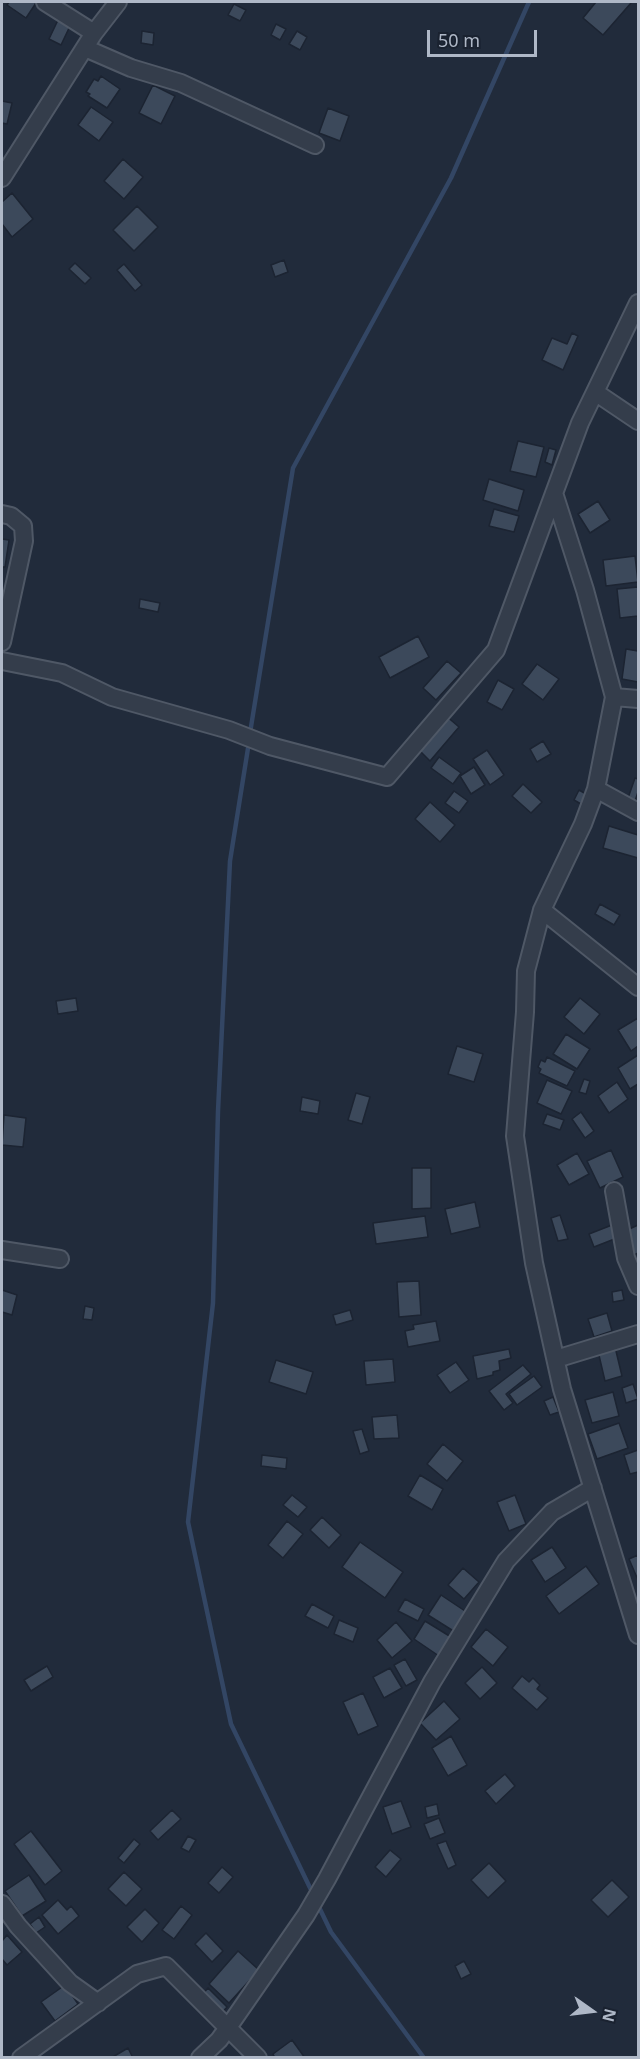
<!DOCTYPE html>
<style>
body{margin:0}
#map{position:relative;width:640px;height:2059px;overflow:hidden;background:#212b3b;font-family:"Noto Sans",sans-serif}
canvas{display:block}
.frame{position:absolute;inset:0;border:3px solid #afb8c7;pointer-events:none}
.north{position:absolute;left:562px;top:1981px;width:60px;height:60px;-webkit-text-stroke:4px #1a2230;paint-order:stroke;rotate:104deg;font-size:16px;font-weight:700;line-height:24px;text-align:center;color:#afb8c7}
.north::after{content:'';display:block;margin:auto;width:21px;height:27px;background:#afb8c7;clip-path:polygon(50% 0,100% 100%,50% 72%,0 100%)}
.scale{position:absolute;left:427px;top:30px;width:110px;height:27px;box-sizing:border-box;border:3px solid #afb8c7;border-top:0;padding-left:8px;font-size:18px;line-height:21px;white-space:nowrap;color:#afb8c7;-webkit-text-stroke:4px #1a2230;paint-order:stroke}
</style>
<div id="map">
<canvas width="640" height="2059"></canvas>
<div class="frame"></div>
<div class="north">N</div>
<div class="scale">50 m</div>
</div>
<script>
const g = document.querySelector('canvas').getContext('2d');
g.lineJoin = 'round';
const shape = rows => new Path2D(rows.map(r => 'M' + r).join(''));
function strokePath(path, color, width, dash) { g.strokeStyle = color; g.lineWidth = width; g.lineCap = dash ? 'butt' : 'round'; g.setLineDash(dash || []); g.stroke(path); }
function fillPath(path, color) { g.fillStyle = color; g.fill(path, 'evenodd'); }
strokePath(shape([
 [250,733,293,468,451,178,529,2],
 [249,742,230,861,218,1111,213,1303,188,1522,231,1724,313,1894],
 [318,1905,331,1932,424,2058]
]), '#334664', 4.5);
const building = shape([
 [9,2,34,2,36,3,26,18,7,5,9,2],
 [596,2,630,2,631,3,603,35,583,18,596,2],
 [234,4,246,10,240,21,228,15,234,4],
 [58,20,70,26,61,45,49,39,58,20],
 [276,24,286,29,280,40,271,35,276,24],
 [142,31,154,33,153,45,141,43,142,31],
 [297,31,307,37,300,50,289,44,297,31],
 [101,76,120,89,107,108,88,96,90,94,86,92,94,79,98,81,101,76],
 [153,85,175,96,161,124,139,113,153,85],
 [2,101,12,103,7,124,2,123,2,101],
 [91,107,113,122,99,141,78,125,91,107],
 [328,108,349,116,340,141,319,133,328,108],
 [123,159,143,177,124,199,104,181,123,159],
 [12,193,33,219,12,237,2,224,2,202,12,193],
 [137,206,158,227,134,251,113,230,137,206],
 [284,260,288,272,275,277,271,265,284,260],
 [75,263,91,278,85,284,69,269,75,263],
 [124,264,142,285,135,291,117,270,124,264],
 [572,333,578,336,563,370,542,360,552,338,567,344,572,333],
 [518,441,544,447,536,477,510,471,518,441],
 [549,448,556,450,552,465,545,462,549,448],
 [489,479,524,490,518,511,483,500,489,479],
 [598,501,610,520,590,533,578,514,598,501],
 [494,509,519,516,514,532,489,526,494,509],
 [2,539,9,540,5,567,2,567,2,539],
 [635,556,638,582,606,586,603,560,635,556],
 [638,587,638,616,620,618,617,589,638,587],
 [140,599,160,603,158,612,139,608,140,599],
 [418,636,429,657,390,678,379,657,418,636],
 [626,649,638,651,638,682,622,679,626,649],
 [447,661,461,673,436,700,423,688,447,661],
 [537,664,559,679,543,700,522,684,537,664],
 [498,680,514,689,502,710,487,702,498,680],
 [445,715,459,727,430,761,420,751,432,738,428,735,445,715],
 [543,741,551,754,537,762,530,749,543,741],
 [487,750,504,775,490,785,473,759,487,750],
 [439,757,461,773,453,784,431,768,439,757],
 [474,767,485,785,471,794,460,776,474,767],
 [635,778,638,779,638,792,634,804,627,801,635,778],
 [523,784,542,802,531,813,512,796,523,784],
 [579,790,586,794,581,804,574,800,579,790],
 [454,791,468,801,459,813,445,803,454,791],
 [430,802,455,825,440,842,415,819,430,802],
 [609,826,638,835,638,858,603,848,609,826],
 [600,904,620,915,614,925,595,914,600,904],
 [76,998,78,1011,58,1014,56,1001,76,998],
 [580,998,600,1014,584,1034,564,1017,580,998],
 [638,1018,638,1046,631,1051,618,1030,638,1018],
 [566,1034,590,1049,577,1069,553,1054,566,1034],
 [457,1046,483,1054,474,1082,448,1074,457,1046],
 [638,1055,638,1084,630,1089,618,1068,638,1055],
 [547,1057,575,1071,567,1086,539,1073,541,1069,538,1067,541,1060,545,1062,547,1057],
 [584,1079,590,1081,586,1094,579,1092,584,1079],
 [547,1080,572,1091,561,1114,537,1103,547,1080],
 [617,1082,628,1099,609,1113,598,1096,617,1082],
 [356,1093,370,1097,362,1124,348,1120,356,1093],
 [302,1097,320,1101,318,1114,300,1111,302,1097],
 [581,1112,594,1131,585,1138,572,1119,581,1112],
 [547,1114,564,1120,560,1130,543,1124,547,1114],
 [4,1115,26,1118,23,1147,2,1145,4,1115],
 [611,1150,623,1177,600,1188,587,1161,611,1150],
 [577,1153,589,1174,569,1185,557,1165,577,1153],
 [412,1168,431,1168,431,1208,412,1209,412,1168],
 [475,1202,480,1227,451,1234,445,1209,475,1202],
 [560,1215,568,1239,558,1241,551,1218,560,1215],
 [425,1216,428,1237,376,1244,373,1223,425,1216],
 [612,1225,617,1238,594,1247,589,1234,612,1225],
 [638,1225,638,1253,634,1255,625,1231,638,1225],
 [419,1281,421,1315,399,1317,397,1282,419,1281],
 [2,1290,17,1295,12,1315,2,1312,2,1290],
 [622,1290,624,1300,613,1302,612,1292,622,1290],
 [85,1306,94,1308,92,1320,83,1319,85,1306],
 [350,1310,353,1320,336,1325,333,1315,350,1310],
 [607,1313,612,1331,594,1337,588,1319,607,1313],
 [436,1321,440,1341,408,1347,405,1331,414,1329,413,1325,436,1321],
 [615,1347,622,1376,605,1381,598,1351,615,1347],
 [509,1349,511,1358,499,1361,500,1370,493,1372,493,1375,477,1379,473,1356,509,1349],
 [393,1359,395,1382,366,1385,364,1361,393,1359],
 [276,1360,313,1372,306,1394,269,1382,276,1360],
 [456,1362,469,1380,450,1393,437,1375,456,1362],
 [523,1365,531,1374,506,1394,513,1403,504,1410,489,1391,523,1365],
 [534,1376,542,1387,517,1405,509,1394,534,1376],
 [633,1384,638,1399,626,1403,622,1388,633,1384],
 [613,1392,619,1416,592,1423,585,1400,613,1392],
 [553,1397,559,1412,550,1415,544,1401,553,1397],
 [397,1415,399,1438,374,1439,372,1417,397,1415],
 [619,1423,628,1448,597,1459,588,1434,619,1423],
 [362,1429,369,1451,360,1454,353,1431,362,1429],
 [443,1444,463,1461,447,1481,427,1464,443,1444],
 [638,1450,638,1472,630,1474,624,1455,638,1450],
 [262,1455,287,1458,286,1469,261,1466,262,1455],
 [420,1475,443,1489,432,1510,408,1496,420,1475],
 [292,1495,307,1507,298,1517,283,1505,292,1495],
 [515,1495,526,1524,509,1531,497,1502,515,1495],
 [322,1517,341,1535,329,1548,310,1530,322,1517],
 [287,1521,303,1534,283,1558,268,1545,287,1521],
 [360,1542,403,1572,385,1598,342,1567,360,1542],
 [552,1547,566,1568,545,1582,531,1560,552,1547],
 [638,1555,638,1580,629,1559,638,1555],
 [586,1566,599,1584,559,1614,546,1596,586,1566],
 [463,1568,479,1582,464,1599,448,1585,463,1568],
 [441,1595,468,1613,455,1632,428,1615,441,1595],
 [405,1599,424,1609,418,1621,398,1611,405,1599],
 [312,1604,334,1616,328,1628,305,1616,312,1604],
 [339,1620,358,1628,353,1642,334,1634,339,1620],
 [425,1621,451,1637,439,1656,414,1639,425,1621],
 [396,1622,412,1641,392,1658,377,1640,396,1622],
 [486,1629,508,1647,493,1666,471,1647,486,1629],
 [405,1659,417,1680,406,1686,394,1665,405,1659],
 [47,1666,53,1677,31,1691,24,1680,47,1666],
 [482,1667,497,1683,480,1699,465,1683,482,1667],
 [390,1668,402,1688,384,1698,373,1677,390,1668],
 [522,1676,529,1682,533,1678,540,1685,537,1689,548,1698,537,1710,512,1688,522,1676],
 [363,1693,378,1726,358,1735,343,1702,363,1693],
 [444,1701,460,1719,436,1740,420,1723,444,1701],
 [451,1736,467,1765,448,1776,432,1748,451,1736],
 [505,1774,515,1786,496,1804,485,1791,505,1774],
 [401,1801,411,1827,392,1834,383,1807,401,1801],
 [437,1804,439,1815,427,1818,425,1807,437,1804],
 [172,1810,181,1819,158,1840,150,1831,172,1810],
 [439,1818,445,1833,430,1839,424,1824,439,1818],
 [31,1831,62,1871,45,1885,14,1844,31,1831],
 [188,1836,196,1840,189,1852,181,1848,188,1836],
 [134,1839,140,1844,124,1863,118,1858,134,1839],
 [446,1841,456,1865,448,1869,437,1844,446,1841],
 [390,1850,401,1859,386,1877,375,1867,390,1850],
 [489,1863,506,1881,488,1898,471,1880,489,1863],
 [222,1867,233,1877,219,1893,208,1883,222,1867],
 [124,1872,142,1889,126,1906,108,1889,124,1872],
 [29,1875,46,1901,22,1916,5,1891,29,1875],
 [612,1880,629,1897,608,1917,591,1900,612,1880],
 [58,1900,67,1910,71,1906,79,1916,58,1934,42,1915,58,1900],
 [181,1906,192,1915,174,1939,162,1930,181,1906],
 [145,1909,159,1923,142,1942,127,1927,145,1909],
 [39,1917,45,1927,36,1933,30,1924,39,1917],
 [206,1933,223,1951,212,1962,195,1944,206,1933],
 [7,1935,22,1952,7,1965,2,1959,2,1941,7,1935],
 [238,1951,259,1970,229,2003,209,1984,238,1951],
 [464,1961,471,1974,461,1979,455,1966,464,1961],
 [65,1985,78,2004,55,2021,41,2002,65,1985],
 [208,1988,227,2007,219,2016,199,1998,208,1988],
 [292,2040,305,2058,275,2058,273,2054,292,2040],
 [128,2048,133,2058,111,2058,128,2048]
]);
fillPath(building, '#3c495b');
strokePath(building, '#1c2432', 1.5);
const minor = shape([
 [45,2,94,33],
 [85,48,131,68,181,83,315,145],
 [2,178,94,33,118,2],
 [595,392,638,421],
 [554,493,585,590,614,697,596,789,583,824,542,910,526,971,525,1012,515,1136,534,1263,562,1389,638,1635],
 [2,514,11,516,23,526,24,541,2,642],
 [2,661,62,673,112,697,229,730,270,746,387,777,496,650,580,423,638,303],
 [614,697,638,699],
 [596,789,638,812],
 [542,910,638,987],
 [614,1191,626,1258,638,1286],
 [2,1250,60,1259],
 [556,1359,638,1334],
 [2,1904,18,1926,70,1983,98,2003],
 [21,2058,137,1974,166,1966,258,2058],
 [200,2058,219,2040,227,2029,306,1915,327,1879,432,1682,506,1561,552,1512,593,1488]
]);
strokePath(minor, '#4f5866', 20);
strokePath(minor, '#343d4b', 16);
</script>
